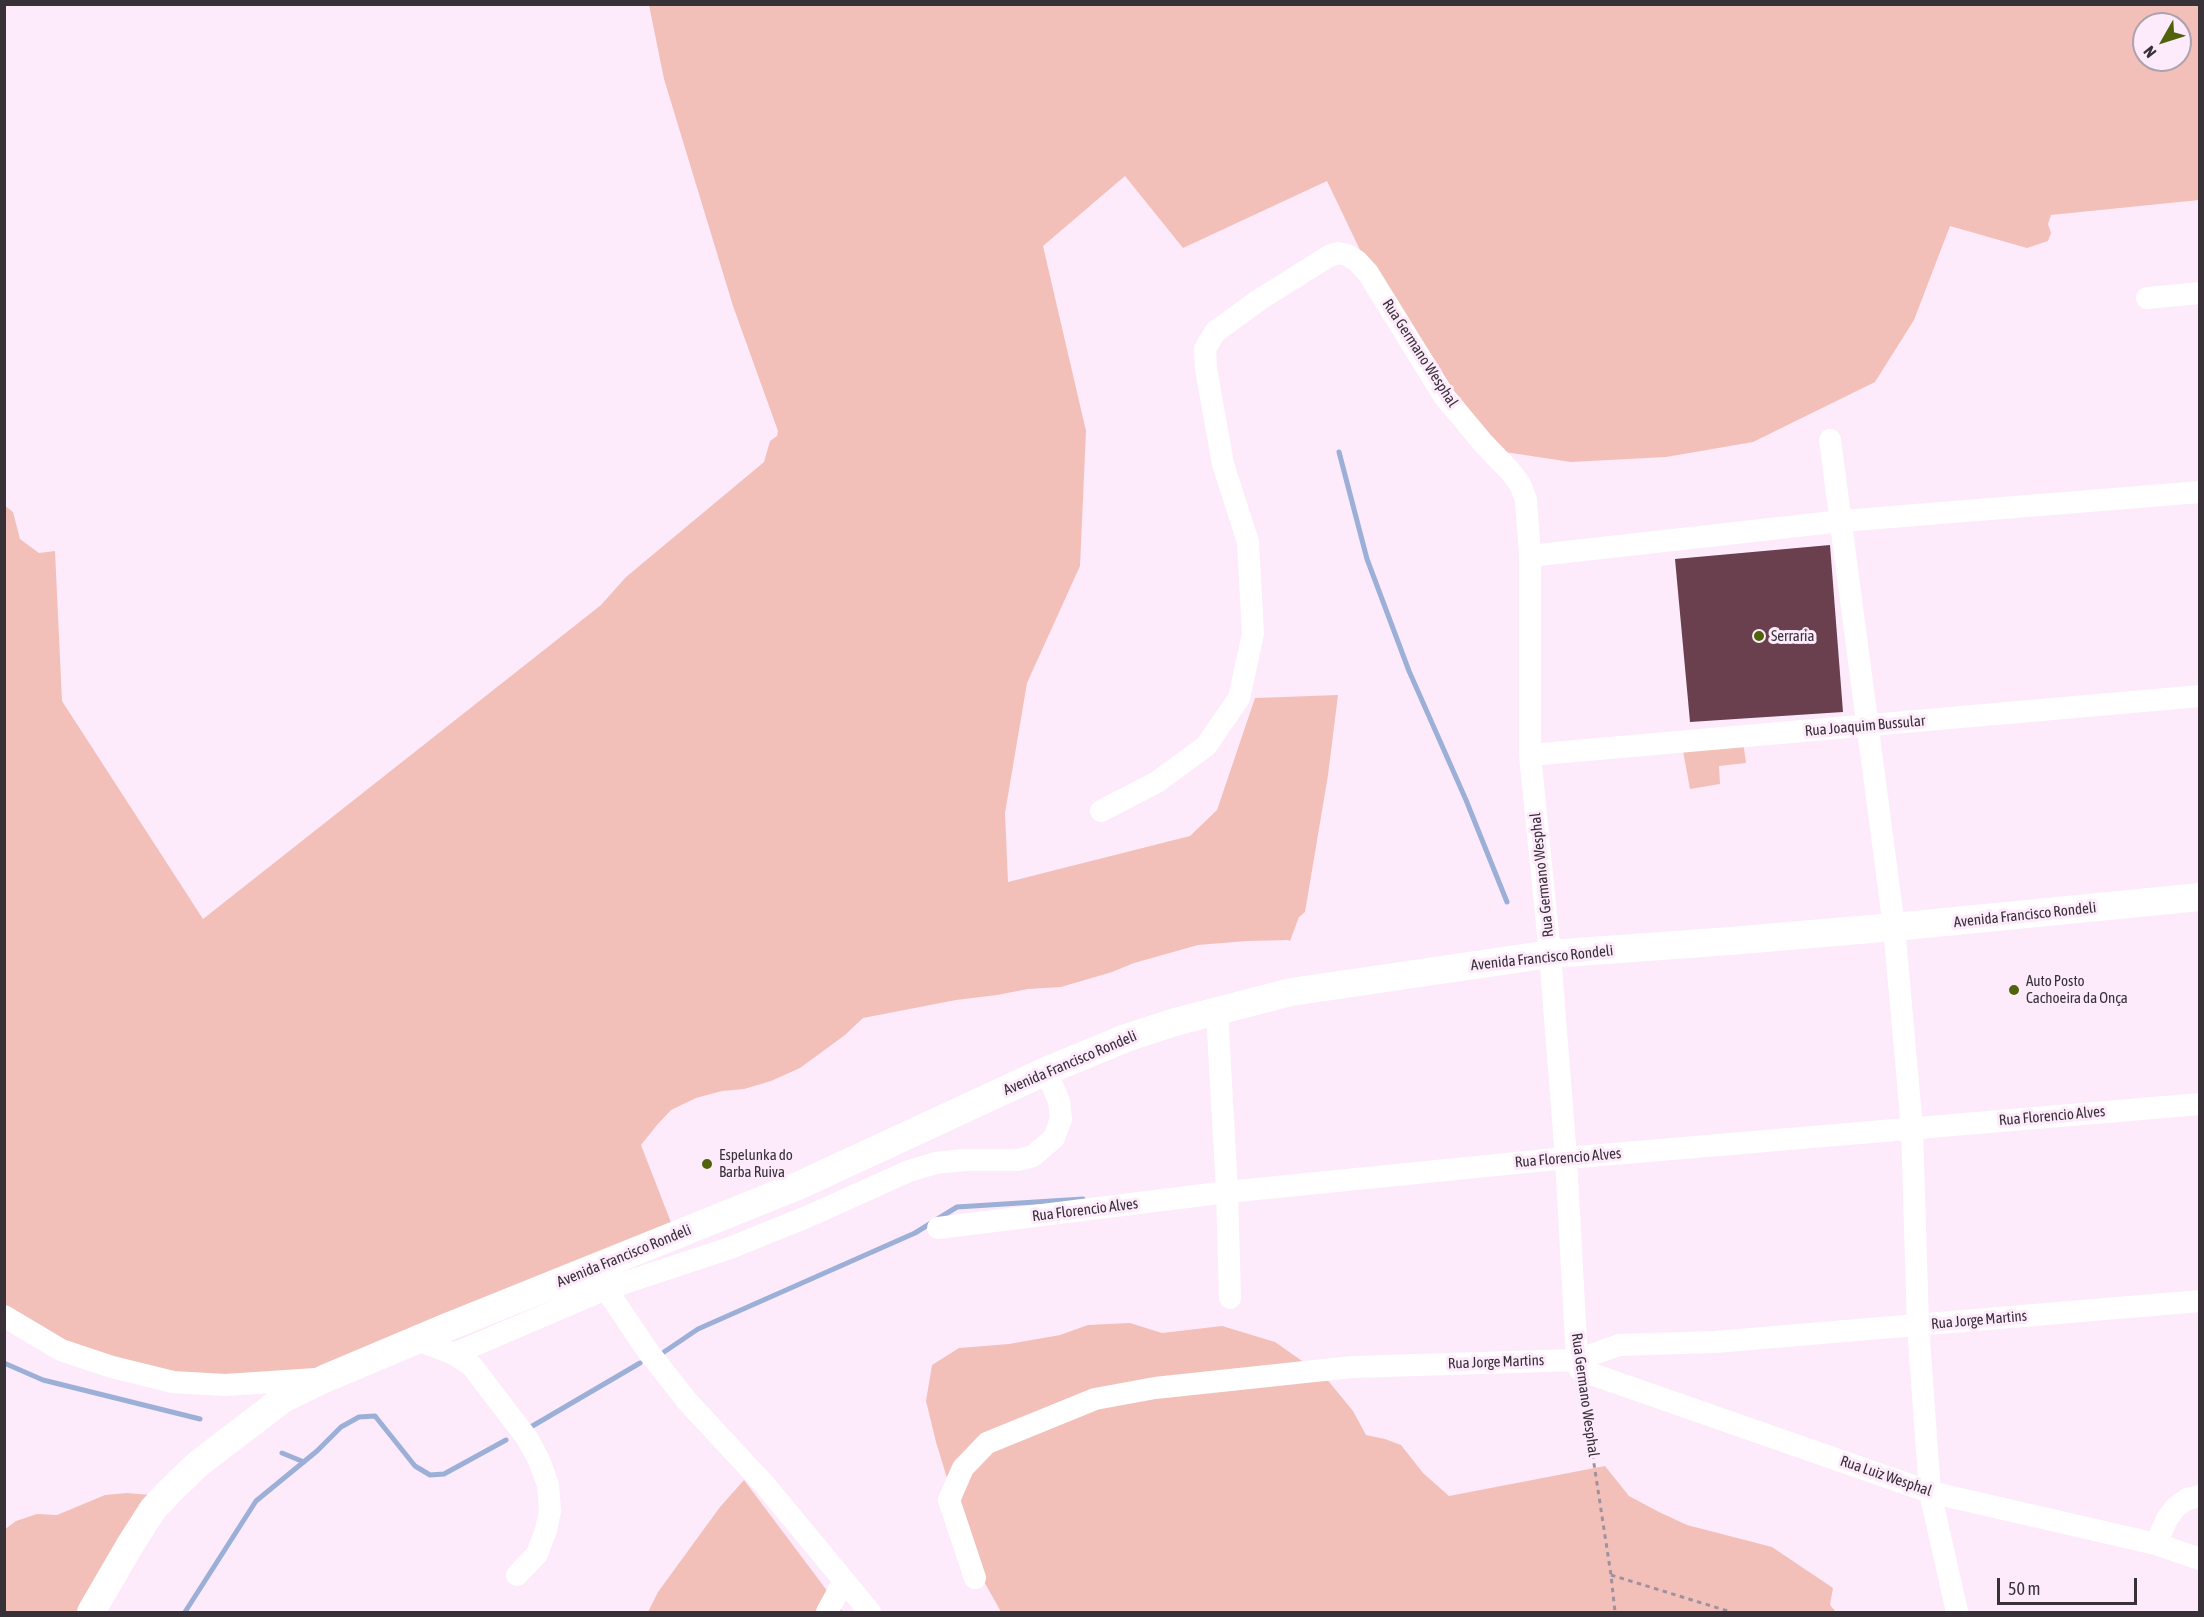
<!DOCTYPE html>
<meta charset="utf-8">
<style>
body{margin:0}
#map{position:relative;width:2204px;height:1617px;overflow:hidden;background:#fdebfc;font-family:"Asap Condensed",sans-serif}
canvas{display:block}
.frame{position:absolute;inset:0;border:6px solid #383138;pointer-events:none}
.north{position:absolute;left:2132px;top:12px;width:60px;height:60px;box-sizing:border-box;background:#fdebfc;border:2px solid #aea1ae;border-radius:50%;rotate:231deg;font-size:16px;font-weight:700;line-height:24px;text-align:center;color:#383138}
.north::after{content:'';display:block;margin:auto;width:21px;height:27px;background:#50620a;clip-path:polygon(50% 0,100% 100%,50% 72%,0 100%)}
.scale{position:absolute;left:1997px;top:1578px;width:140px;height:27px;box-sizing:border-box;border:3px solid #383138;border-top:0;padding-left:8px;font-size:18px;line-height:21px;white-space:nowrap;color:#383138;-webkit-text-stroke:4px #fdebfc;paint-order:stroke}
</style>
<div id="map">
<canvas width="2204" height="1617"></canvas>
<div class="frame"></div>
<div class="north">N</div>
<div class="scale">50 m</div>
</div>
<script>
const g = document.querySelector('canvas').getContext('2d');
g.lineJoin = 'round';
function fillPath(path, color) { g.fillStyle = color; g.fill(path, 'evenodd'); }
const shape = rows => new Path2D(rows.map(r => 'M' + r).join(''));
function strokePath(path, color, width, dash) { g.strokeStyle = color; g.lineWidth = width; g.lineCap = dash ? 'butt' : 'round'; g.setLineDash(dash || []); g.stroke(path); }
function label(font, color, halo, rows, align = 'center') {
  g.font = font + ' "Asap Condensed",sans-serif'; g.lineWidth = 6; g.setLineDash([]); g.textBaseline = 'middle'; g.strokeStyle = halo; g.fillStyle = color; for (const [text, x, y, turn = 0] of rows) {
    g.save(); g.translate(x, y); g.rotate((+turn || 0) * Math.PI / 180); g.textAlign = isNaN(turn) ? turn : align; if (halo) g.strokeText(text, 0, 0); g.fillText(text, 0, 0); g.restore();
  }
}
fillPath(shape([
 [649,5,2199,5,2199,200,2051,215,2048,224,2051,233,2048,241,2027,248,1950,226,1914,320,1875,382,1753,442,1666,457,1571,462,1485,449,1381,294,1327,181,1183,248,1125,176,1043,246,1086,431,1080,566,1027,683,1005,813,1008,882,1190,836,1217,810,1255,698,1338,695,1328,775,1305,912,1299,917,1290,941,1288,940,1247,941,1198,945,1134,963,1112,972,1061,987,1028,989,997,995,956,1000,863,1018,845,1035,800,1068,771,1081,744,1089,722,1091,696,1098,671,1110,657,1125,641,1145,672,1225,302,1382,91,1366,5,1308,4,505,13,512,20,539,39,553,55,551,62,701,203,919,601,605,626,577,764,462,770,441,777,436,778,431,733,306,664,79],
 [2144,24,2180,24,2180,60,2144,60],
 [1743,741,1746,763,1719,766,1720,784,1690,789,1683,751],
 [1130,1323,1162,1333,1222,1326,1275,1342,1325,1377,1353,1411,1366,1435,1385,1439,1401,1445,1423,1473,1449,1496,1605,1466,1629,1496,1659,1512,1687,1525,1772,1547,1833,1588,1830,1605,1836,1612,1001,1612,972,1560,936,1442,926,1401,932,1365,959,1348,1009,1344,1060,1335,1088,1325],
 [744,1480,843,1612,648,1612,658,1592,720,1507],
 [127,1493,163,1496,95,1612,5,1612,4,1530,16,1521,37,1514,57,1515,105,1495]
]), '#f3c0b9');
strokePath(shape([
 [1339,452,1367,559,1409,671,1466,800,1507,902],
 [664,1352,698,1329,915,1233,957,1207,1083,1199],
 [4,1363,43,1380,200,1419],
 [529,1428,640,1363],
 [282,1453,304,1462],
 [185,1612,256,1501,317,1451,341,1427,359,1417,375,1416,415,1466,430,1475,444,1474,506,1440]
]), '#9bafd7', 5);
fillPath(shape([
 [1830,545,1843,712,1690,722,1675,559]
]), '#6a404e');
strokePath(shape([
 [1583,1392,1611,1575,1615,1612],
 [1611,1575,1731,1612]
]), '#9f929e', 3, [4.5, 4.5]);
strokePath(shape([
 [2147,298,2200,293],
 [1830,440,1894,927,1912,1128,1918,1326,1930,1492,1957,1612],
 [1530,556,1842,521,2200,492],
 [1530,755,2200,696],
 [1101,811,1157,782,1206,746,1239,698,1253,634,1248,542,1223,464,1206,369,1205,349,1215,332,1259,300,1329,256,1338,253,1347,255,1357,261,1368,273,1444,396,1484,444,1510,471,1520,484,1526,500,1530,556,1530,755,1550,954,1566,1158,1577,1360,1580,1370,1930,1492,2156,1544,2200,1559],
 [1217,1011,1227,1192,1230,1298],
 [938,1228,1227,1192,1566,1158,2200,1104],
 [606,1289,647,1350,687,1401,765,1485,870,1612],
 [4,1316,61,1350,112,1367,173,1382,225,1385,316,1379],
 [417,1340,454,1354,472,1366,527,1438,539,1460,548,1485,550,1511,546,1530,537,1554,517,1575],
 [454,1354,606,1289,730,1248,809,1216,909,1171,936,1163,964,1160,1018,1160,1033,1156,1054,1138,1061,1119,1059,1101,1046,1071],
 [2156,1544,2167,1519,2175,1508,2187,1499,2200,1496],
 [975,1578,949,1500,963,1468,987,1443,1095,1399,1155,1388,1352,1367,1577,1360,1619,1345,1715,1342,2200,1301],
 [827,1612,844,1581]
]), '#fff', 22);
strokePath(shape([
 [91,1612,130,1545,153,1509,170,1491,198,1464,283,1399,324,1379,445,1328,800,1185,1046,1071,1126,1038,1175,1022,1291,992,1550,954,1730,941,1894,927,2200,897]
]), '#fff', 28);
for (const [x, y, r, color] of [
 [1759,636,6,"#50620a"],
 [2014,990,6,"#50620a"],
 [707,1164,6,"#50620a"]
]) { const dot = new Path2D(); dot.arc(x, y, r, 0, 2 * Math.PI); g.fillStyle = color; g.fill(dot); strokePath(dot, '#fdebfc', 2); }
label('15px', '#383138', '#fdebfc', [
 ["Rua Germano Wesphal",1420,353,57],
 ["Rua Joaquim Bussular",1865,726,-5],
 ["Rua Germano Wesphal",1542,875,-96],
 ["Avenida Francisco Rondeli",2025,915,-6],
 ["Avenida Francisco Rondeli",1542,958,-6],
 ["Avenida Francisco Rondeli",1070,1063,-23],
 ["Rua Florencio Alves",2052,1116,-5],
 ["Rua Florencio Alves",1568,1158,-5],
 ["Rua Florencio Alves",1085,1210,-7],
 ["Avenida Francisco Rondeli",624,1256,-22],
 ["Rua Jorge Martins",1979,1320,-5],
 ["Rua Jorge Martins",1496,1362,-2],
 ["Rua Germano Wesphal",1585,1395,82],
 ["Rua Luiz Wesphal",1886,1476,19]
]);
label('15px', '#383138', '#fdebfc', [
 ["Serraria",1771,636],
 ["Auto Posto",2026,981],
 ["Cachoeira da Onça",2026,998],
 ["Espelunka do",719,1155],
 ["Barba Ruiva",719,1172]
], 'left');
</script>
